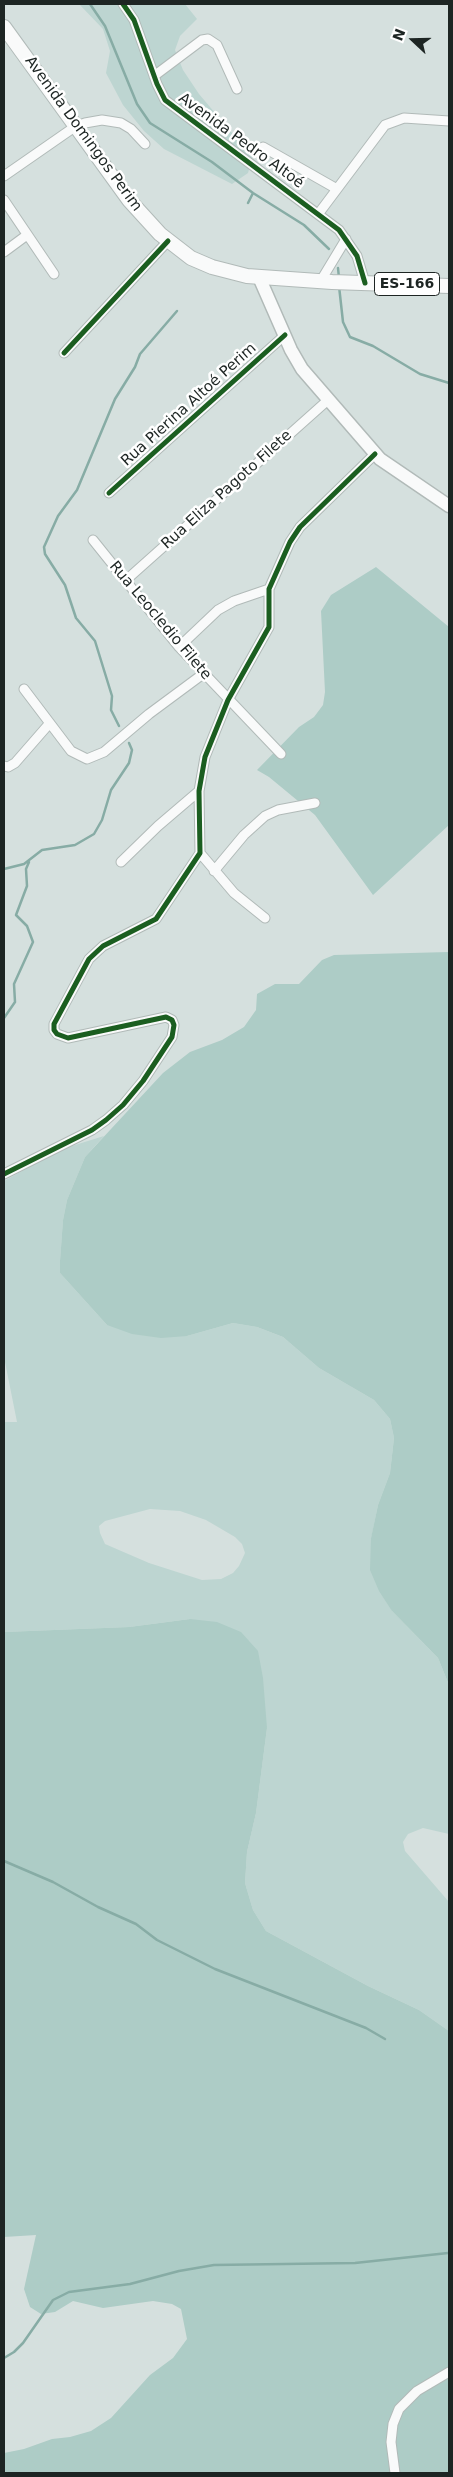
<!DOCTYPE html>
<meta charset="utf-8">
<style>
body{margin:0}
#map{position:relative;width:453px;height:2477px;overflow:hidden;background:#d5e0de;font-family:"DejaVu Sans",sans-serif}
canvas{display:block}
.frame{position:absolute;inset:0;border:5px solid #1d2523;pointer-events:none}
.north{position:absolute;left:388px;top:15px;width:50px;height:50px;-webkit-text-stroke:4px #fff;paint-order:stroke;rotate:291deg;font-size:14px;font-weight:700;line-height:20px;text-align:center;color:#1d2523}
.north::after{content:'';display:block;margin:auto;width:18px;height:22px;background:#1d2523;clip-path:polygon(50% 0,100% 100%,50% 72%,0 100%)}
</style>
<div id="map">
<canvas width="453" height="2477"></canvas>
<div class="frame"></div>
<div class="north">N</div>
</div>
<script>
const g = document.querySelector('canvas').getContext('2d');
g.lineJoin = 'round';
function fillPath(path, color) { g.fillStyle = color; g.fill(path, 'evenodd'); }
const shape = rows => new Path2D(rows.map(r => 'M' + r).join(''));
function strokePath(path, color, width, dash) { g.strokeStyle = color; g.lineWidth = width; g.lineCap = dash ? 'butt' : 'round'; g.setLineDash(dash || []); g.stroke(path); }
function label(font, color, halo, rows, align = 'center') {
  g.font = font + ' "DejaVu Sans",sans-serif'; g.lineWidth = 5; g.setLineDash([]); g.textBaseline = 'middle'; g.strokeStyle = halo; g.fillStyle = color; for (const [text, x, y, turn = 0] of rows) {
    g.save(); g.translate(x, y); g.rotate((+turn || 0) * Math.PI / 180); g.textAlign = isNaN(turn) ? turn : align; if (halo) g.strokeText(text, 0, 0); g.fillText(text, 0, 0); g.restore();
  }
}
fillPath(shape([
 [79,4,185,4,197,19,180,36,175,50,183,70,199,94,232,133,254,152,248,173,232,184,164,149,144,131,123,105,106,73,110,51,103,29],
 [104,1136,85,1157,67,1200,63,1220,60,1262,60,1273,107,1325,187,1336,233,1323,257,1327,283,1337,319,1368,374,1400,390,1419,394,1438,390,1473,378,1505,371,1539,392,1611,438,1658,449,1685,449,1834,423,1828,408,1834,403,1842,405,1851,449,1902,449,2031,419,2010,368,1986,266,1931,253,1910,245,1883,247,1852,256,1813,267,1728,190,1619,129,1627,4,1632,4,1422,17,1422,4,1357,4,1181,62,1149],
 [150,1509,180,1511,206,1520,235,1537,242,1544,245,1553,239,1566,233,1573,221,1579,202,1580,149,1563,105,1544,100,1533,99,1526,105,1521]
]), '#bdd5d1');
fillPath(shape([
 [376,567,449,627,449,825,373,895,315,815,269,777,257,770,299,727,314,717,323,705,325,692,321,611,331,595],
 [449,952,449,1685,438,1658,392,1611,379,1591,370,1570,371,1538,378,1505,390,1473,394,1438,390,1419,374,1400,319,1368,283,1337,257,1327,233,1323,187,1336,161,1338,132,1334,107,1325,60,1273,60,1261,63,1220,67,1200,85,1157,163,1073,190,1052,222,1040,244,1027,256,1010,257,994,275,984,299,984,322,960,334,955],
 [190,1619,217,1622,241,1632,258,1651,263,1678,267,1728,256,1813,247,1852,245,1883,253,1910,266,1931,368,1986,419,2010,449,2031,449,2473,4,2473,4,2453,24,2449,52,2439,70,2437,91,2431,111,2418,150,2375,173,2358,187,2339,181,2309,172,2304,153,2301,103,2308,73,2301,55,2312,41,2314,30,2307,24,2289,36,2235,4,2237,4,1632,129,1627]
]), '#adccc6');
strokePath(shape([
 [90,4,105,26,137,104,150,123,212,162,253,193,304,225,329,249],
 [248,203,253,193],
 [338,268,339,278],
 [339,286,343,322,350,337,373,346,420,374,449,383],
 [119,726,111,710,112,696,95,641,76,618,65,585,45,554,44,547,58,516,77,490,115,399,135,367,140,354,177,311],
 [4,869,24,864,42,850,75,845,94,834,102,820,111,790,129,763,132,750,129,743],
 [4,1018,15,1002,14,984,33,942,27,926,16,915,27,886,26,869,29,862],
 [4,1861,53,1882,98,1907,136,1924,157,1940,215,1969,366,2028,385,2039],
 [4,2358,14,2352,23,2343,53,2300,69,2292,130,2284,179,2271,214,2265,355,2263,448,2253]
]), '#87aca5', 2.5);
const street = shape([
 [123,4,134,20,157,84,165,100,339,230,357,256,365,283],
 [154,76,202,40,208,39,217,45,237,89],
 [263,147,337,189],
 [4,176,76,126,85,123,102,120,121,123,131,129,145,144],
 [4,200,54,274],
 [319,213,385,125,404,118,449,121],
 [4,252,27,235],
 [320,282,346,239],
 [64,353,168,241],
 [109,493,285,335],
 [93,540,179,647,281,754],
 [125,581,328,400],
 [179,647,218,610,234,601,269,589],
 [24,689,71,751,87,759,104,752,149,714,203,674],
 [4,766,8,767,15,763,49,724],
 [200,853,234,893,265,918],
 [121,862,158,826,199,791],
 [214,871,244,835,265,816,278,810,315,803],
 [4,1174,92,1130,106,1120,123,1105,143,1081,172,1037,174,1025,172,1020,166,1017,68,1038,57,1034,54,1030,54,1024,89,959,103,946,156,919,200,853,199,791,205,757,228,700,269,627,269,589,290,542,300,527,375,454],
 [395,2473,391,2442,393,2424,399,2409,417,2391,449,2372]
]);
const secondary = shape([
 [259,277,291,350,302,369,380,459,449,506]
]);
const primary = shape([
 [4,27,129,200,160,234,191,258,212,267,247,276,332,282,449,286]
]);
strokePath(street, '#b1bab8', 11);
strokePath(secondary, '#b1bab8', 15);
strokePath(primary, '#b1bab8', 16);
strokePath(street, '#f9fafa', 9);
strokePath(secondary, '#f9fafa', 12);
strokePath(primary, '#f9fafa', 14);
strokePath(shape([
 [123,4,134,20,157,84,165,100,339,230,357,256,365,283],
 [64,353,168,241],
 [109,493,285,335],
 [4,1174,92,1130,106,1120,123,1105,143,1081,172,1037,174,1025,172,1020,166,1017,68,1038,57,1034,54,1030,54,1024,89,959,103,946,156,919,200,853,199,791,205,757,228,700,269,627,269,589,290,542,300,527,375,454]
]), '#1b5e20', 5);
for (const [x, y, w] of [
 [407,284,65]
]) { const box = new Path2D(); box.roundRect(x - w / 2, y - 11.5, w, 23, 4); g.fillStyle = '#fff'; g.fill(box); strokePath(box, '#1d2523', 1); }
label('bold 14px', '#1d2523', null, [
 ["ES-166",407,284]
]);
label('15px', '#1d2523', '#fff', [
 ["Avenida Domingos Perim",83,134,54],
 ["Avenida Pedro Altoé",241,141,36],
 ["Rua Pierina Altoé Perim",189,405,-42],
 ["Rua Eliza Pagoto Filete",227,490,-42],
 ["Rua Leocledio Filete",160,621,50]
]);
</script>
